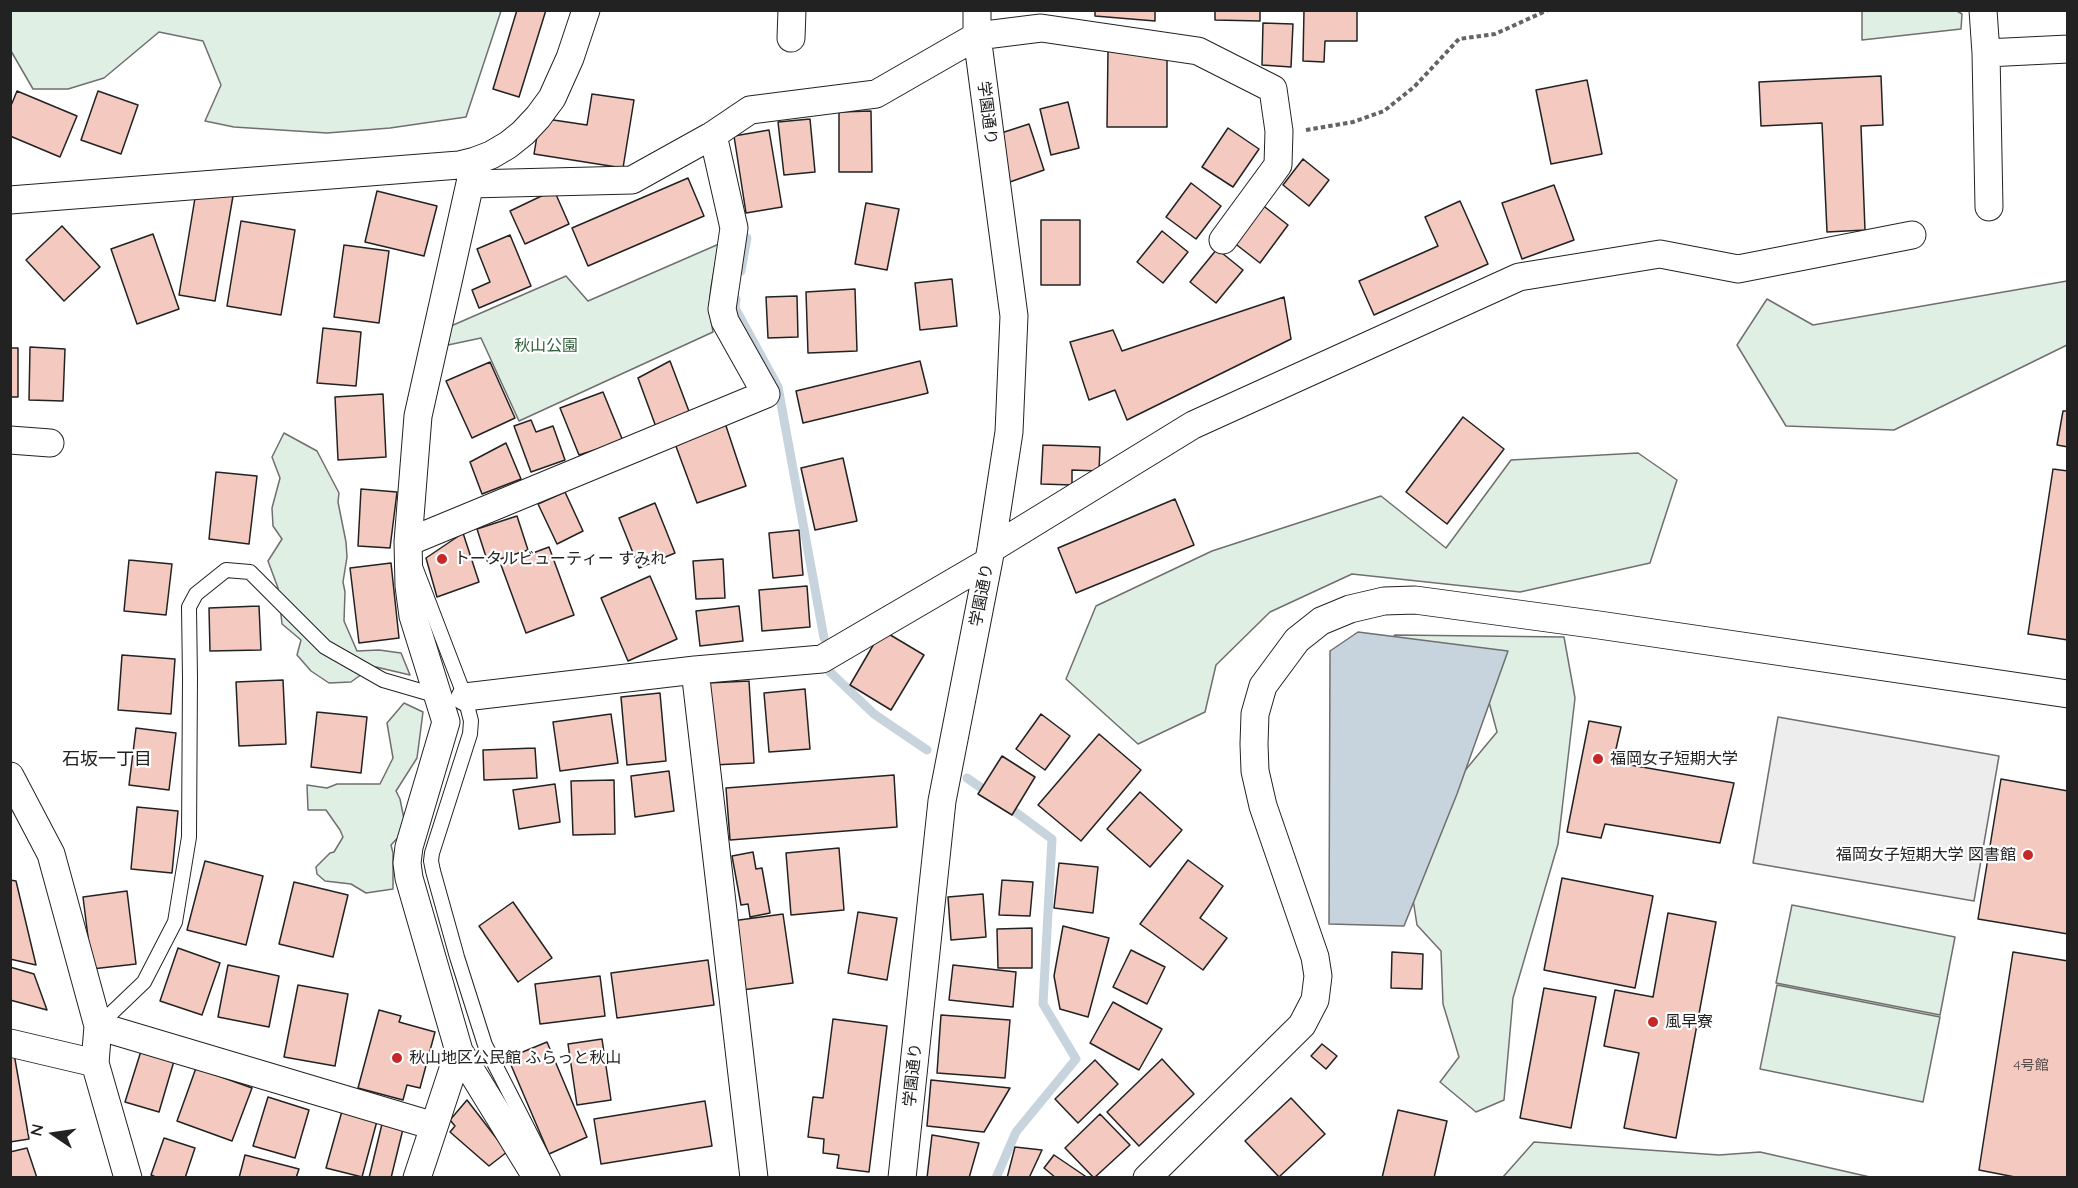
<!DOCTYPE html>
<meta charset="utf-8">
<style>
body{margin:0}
#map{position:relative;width:2078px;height:1188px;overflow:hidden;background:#fff;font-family:Quicksand,sans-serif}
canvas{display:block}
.frame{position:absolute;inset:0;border:12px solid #222;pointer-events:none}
.north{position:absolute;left:24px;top:1104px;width:60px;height:60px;-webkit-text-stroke:4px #fff;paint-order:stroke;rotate:283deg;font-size:16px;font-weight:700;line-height:24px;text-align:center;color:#222}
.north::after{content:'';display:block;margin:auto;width:21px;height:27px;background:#222;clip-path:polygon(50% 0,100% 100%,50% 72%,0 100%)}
</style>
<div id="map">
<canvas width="2078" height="1188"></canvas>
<div class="frame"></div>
<div class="north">N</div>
</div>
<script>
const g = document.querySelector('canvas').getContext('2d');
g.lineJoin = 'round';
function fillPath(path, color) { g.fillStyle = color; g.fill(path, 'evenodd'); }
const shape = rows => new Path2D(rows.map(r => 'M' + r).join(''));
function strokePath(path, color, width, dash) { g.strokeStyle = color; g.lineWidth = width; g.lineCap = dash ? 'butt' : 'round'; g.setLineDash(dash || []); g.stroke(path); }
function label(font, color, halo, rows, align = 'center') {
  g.font = font + ' Quicksand,"Noto Sans JP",sans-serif'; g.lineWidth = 4.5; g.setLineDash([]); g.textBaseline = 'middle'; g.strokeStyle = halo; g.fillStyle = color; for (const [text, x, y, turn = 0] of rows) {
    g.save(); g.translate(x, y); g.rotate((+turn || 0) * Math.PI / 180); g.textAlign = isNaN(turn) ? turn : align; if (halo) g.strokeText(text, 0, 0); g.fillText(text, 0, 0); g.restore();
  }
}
const green = shape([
 [10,11,11,10,501,11,466,117,390,128,327,133,234,127,205,121,221,85,203,41,159,32,104,78,68,89,33,89,11,51,10,11],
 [1862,11,1957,11,1962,14,1961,29,1862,40,1862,11],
 [719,244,711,287,709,308,713,332,519,421,481,338,448,345,451,326,566,276,588,301,719,244],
 [2067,281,2067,345,1894,430,1786,426,1737,345,1767,299,1813,325,2067,281],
 [284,433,317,451,339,493,338,502,346,542,347,557,343,582,345,592,344,621,357,651,379,650,401,653,410,675,376,667,362,674,351,682,329,683,311,671,297,655,301,640,282,624,278,588,268,561,282,539,273,526,272,508,280,478,272,457,284,433],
 [1638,453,1677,480,1650,563,1520,592,1352,574,1270,612,1216,665,1205,712,1138,744,1066,679,1096,606,1212,551,1381,496,1446,548,1511,460,1638,453],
 [1395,635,1564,637,1575,698,1558,844,1513,998,1504,1100,1476,1112,1440,1082,1459,1057,1443,1004,1441,951,1417,925,1410,880,1433,809,1497,732,1481,672,1347,681,1395,635],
 [404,703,423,712,417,758,396,791,400,799,406,829,391,845,393,853,393,889,366,893,351,884,325,881,317,874,316,867,330,853,334,852,343,837,340,830,326,810,308,810,307,785,327,788,337,784,380,784,393,758,387,723,404,703],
 [1792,905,1955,937,1940,1015,1776,983,1792,905],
 [1777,985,1940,1017,1923,1102,1760,1069,1777,985],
 [1534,1142,1719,1155,1760,1152,1870,1177,1503,1177,1534,1142]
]);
fillPath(green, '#e0efe3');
strokePath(green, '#6f6f6f', 1.5);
const parking = shape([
 [1778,717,1999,756,1974,901,1753,863,1778,717]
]);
fillPath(parking, '#ededed');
strokePath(parking, '#6f6f6f', 1.5);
const water = shape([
 [1358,632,1508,651,1457,794,1404,926,1329,924,1330,651,1358,632]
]);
fillPath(water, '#c7d3dd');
strokePath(water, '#6f6f6f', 1.5);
strokePath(shape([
 [741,271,747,238],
 [736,299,735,308,778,387,824,638],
 [829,671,874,714,927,750],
 [967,778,990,794],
 [996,1178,1016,1132,1076,1059,1043,1004,1052,839,1006,805]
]), '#c7d3dd', 9);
const building = shape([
 [517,10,546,10,519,97,493,89,517,10],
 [1095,10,1155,10,1155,21,1095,16,1095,10],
 [1215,10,1260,10,1260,21,1215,20,1215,10],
 [1304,10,1357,10,1357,41,1325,41,1324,62,1303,61,1304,10],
 [1263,23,1293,24,1291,67,1262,65,1263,23],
 [1108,50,1167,51,1167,127,1107,127,1108,50],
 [1881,76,1883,125,1861,126,1865,230,1827,232,1822,123,1761,126,1759,82,1881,76],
 [1587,80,1602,154,1551,164,1536,90,1587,80],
 [17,91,77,116,60,157,10,136,10,108,17,91],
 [98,91,138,105,121,154,81,140,98,91],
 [592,94,634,100,623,168,534,154,540,118,587,125,592,94],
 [1068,102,1079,148,1051,155,1040,109,1068,102],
 [871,111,872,172,839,172,839,112,871,111],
 [810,119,815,172,784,175,778,122,810,119],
 [1029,124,1044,170,1007,183,992,136,1029,124],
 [1228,128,1259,149,1233,187,1202,167,1228,128],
 [769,130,782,207,746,213,734,136,769,130],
 [1303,159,1329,180,1309,206,1283,185,1303,159],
 [688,178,704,216,588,266,572,228,688,178],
 [1191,183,1221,206,1196,239,1166,217,1191,183],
 [1554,185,1574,240,1522,259,1502,203,1554,185],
 [554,190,569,224,525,244,510,211,554,190],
 [377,191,437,206,424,256,365,242,377,191],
 [196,192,233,196,215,301,179,295,196,192],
 [1460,201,1488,264,1374,315,1359,281,1438,246,1425,217,1460,201],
 [866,203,899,209,887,270,855,264,866,203],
 [1261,204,1288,225,1260,263,1233,242,1261,204],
 [1041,220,1080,220,1080,285,1041,285,1041,220],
 [241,221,295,230,281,315,227,306,241,221],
 [62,226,100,267,64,301,26,260,62,226],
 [1162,231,1188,252,1163,283,1137,262,1162,231],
 [153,234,179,309,137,324,111,249,153,234],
 [510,235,531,286,479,308,472,290,490,282,477,249,510,235],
 [344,245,389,251,379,323,334,317,344,245],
 [1217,249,1243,270,1216,303,1190,282,1217,249],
 [952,279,957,326,920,330,915,283,952,279],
 [855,289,857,351,808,353,806,292,855,289],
 [797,296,798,337,768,338,766,297,797,296],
 [1284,297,1291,339,1127,420,1115,390,1089,400,1070,342,1113,330,1122,351,1284,297],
 [323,328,361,332,356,386,317,383,323,328],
 [30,347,65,349,63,401,29,400,30,347],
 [10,348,18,348,18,397,10,397,10,348],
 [670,361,690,414,656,427,638,378,670,361],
 [920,361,928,393,803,423,796,391,920,361],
 [490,362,515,418,472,438,446,381,490,362],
 [603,392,623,441,579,455,560,408,603,392],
 [383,394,386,457,338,460,335,397,383,394],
 [2063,411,2068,411,2068,447,2057,445,2063,411],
 [1463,417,1504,449,1447,524,1406,492,1463,417],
 [531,420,536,432,553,426,565,460,531,472,514,426,531,420],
 [725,423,746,486,697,503,674,441,725,423],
 [506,443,521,479,482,494,470,462,506,443],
 [1043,445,1100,447,1099,471,1072,470,1072,485,1041,484,1043,445],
 [843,458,857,521,815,530,801,468,843,458],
 [2053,469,2068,471,2068,640,2028,634,2053,469],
 [216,472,257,476,249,544,209,539,216,472],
 [361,489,397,492,390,548,358,546,361,489],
 [565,492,583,531,557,544,538,504,565,492],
 [1175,499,1194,545,1076,593,1058,548,1175,499],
 [655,503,675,553,639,568,619,518,655,503],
 [517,516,528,550,488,563,477,529,517,516],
 [799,530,803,575,773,578,769,533,799,530],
 [463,533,479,582,437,597,426,558,463,533],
 [549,547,574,615,526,633,501,565,549,547],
 [723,559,725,598,696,599,693,561,723,559],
 [129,560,172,564,166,615,124,611,129,560],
 [391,563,399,638,359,643,350,568,391,563],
 [650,576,677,639,628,661,601,598,650,576],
 [807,586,810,627,762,631,759,590,807,586],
 [259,606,261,650,210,651,209,608,259,606],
 [739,606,743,641,700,646,696,611,739,606],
 [882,630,924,655,891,710,850,685,882,630],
 [122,655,175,659,171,714,118,710,122,655],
 [283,680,286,744,239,746,236,682,283,680],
 [749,681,754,763,713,765,708,683,749,681],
 [805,689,810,749,769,752,764,693,805,689],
 [660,693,666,761,627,765,621,697,660,693],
 [317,712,367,717,361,773,311,767,317,712],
 [611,714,618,763,560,771,553,722,611,714],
 [1041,714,1070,736,1045,770,1016,749,1041,714],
 [1589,721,1621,727,1613,762,1734,783,1720,843,1605,824,1601,838,1567,832,1589,721],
 [136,728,176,733,169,790,129,785,136,728],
 [1099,734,1141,770,1081,841,1038,805,1099,734],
 [535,748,537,778,484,780,483,750,535,748],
 [1002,756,1035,777,1012,815,978,794,1002,756],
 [669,771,674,811,635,817,631,776,669,771],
 [894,775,897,827,730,840,726,788,894,775],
 [2001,779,2068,791,2068,934,1978,919,2001,779],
 [614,780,615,834,573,835,571,781,614,780],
 [555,784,560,822,519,829,513,790,555,784],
 [1140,792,1182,830,1150,867,1107,829,1140,792],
 [137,807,178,811,172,873,131,869,137,807],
 [839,848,844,910,791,915,786,853,839,848],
 [753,852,756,869,762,868,770,913,750,917,748,904,741,905,732,856,753,852],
 [1188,860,1223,886,1200,918,1227,938,1203,970,1140,924,1188,860],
 [205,861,263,876,246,945,187,930,205,861],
 [1059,863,1098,867,1093,913,1054,908,1059,863],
 [1562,878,1653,896,1635,988,1544,970,1562,878],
 [10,880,16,881,36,965,10,959,10,880],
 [1002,880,1033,882,1030,916,999,915,1002,880],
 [294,882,348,895,333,957,279,944,294,882],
 [127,891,136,964,92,969,83,897,127,891],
 [983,894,986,937,951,940,948,897,983,894],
 [513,902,552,958,518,982,479,926,513,902],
 [858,912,897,918,887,980,848,973,858,912],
 [1668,913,1716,922,1676,1138,1624,1128,1639,1053,1604,1046,1615,990,1653,997,1668,913],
 [783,914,793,983,742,990,732,921,783,914],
 [1063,926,1109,938,1088,1017,1060,1009,1054,976,1063,926],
 [1032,928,1032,968,998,968,997,929,1032,928],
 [178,948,220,963,202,1015,160,1001,178,948],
 [1131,950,1165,967,1147,1004,1113,987,1131,950],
 [1392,952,1423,954,1422,989,1391,988,1392,952],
 [2013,952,2068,961,2068,1178,2020,1178,1979,1170,2013,952],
 [708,960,714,1005,617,1018,611,973,708,960],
 [228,965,279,976,269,1027,218,1017,228,965],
 [953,965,1016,972,1013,1007,949,1000,953,965],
 [10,967,34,974,47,1010,10,1000,10,967],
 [600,976,605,1016,540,1024,535,984,600,976],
 [298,985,348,994,335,1066,284,1057,298,985],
 [1544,988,1596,997,1571,1128,1520,1118,1544,988],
 [1113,1002,1162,1029,1139,1070,1090,1043,1113,1002],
 [379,1010,401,1016,399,1022,435,1032,420,1088,407,1085,403,1100,358,1088,379,1010],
 [941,1015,1010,1020,1005,1078,937,1073,941,1015],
 [833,1019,887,1026,869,1172,837,1168,839,1155,823,1153,824,1139,808,1137,813,1097,823,1098,833,1019],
 [602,1039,611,1100,577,1105,568,1044,602,1039],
 [547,1042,587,1137,549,1154,508,1058,547,1042],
 [1322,1044,1337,1056,1326,1069,1311,1056,1322,1044],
 [13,1048,29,1139,10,1142,10,1049,13,1048],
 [141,1051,174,1061,159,1112,125,1102,141,1051],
 [1162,1059,1194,1094,1139,1146,1107,1112,1162,1059],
 [1095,1060,1118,1084,1078,1123,1055,1099,1095,1060],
 [196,1068,252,1088,232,1141,177,1121,196,1068],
 [931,1080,1010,1088,984,1132,927,1126,931,1080],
 [268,1097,309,1110,295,1158,253,1146,268,1097],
 [1291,1098,1325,1134,1279,1177,1245,1141,1291,1098],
 [467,1100,507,1152,489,1166,450,1132,455,1126,450,1120,467,1100],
 [705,1101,712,1146,601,1164,594,1119,705,1101],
 [1398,1110,1447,1121,1434,1178,1382,1178,1398,1110],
 [342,1111,377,1121,362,1177,326,1168,342,1111],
 [1100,1114,1130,1145,1094,1178,1065,1148,1100,1114],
 [382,1124,403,1129,391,1178,369,1178,382,1124],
 [932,1135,979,1143,969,1178,927,1178,932,1135],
 [164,1138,195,1148,185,1178,158,1178,151,1175,164,1138],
 [1015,1147,1042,1150,1029,1178,1007,1178,1015,1147],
 [27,1148,37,1178,10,1178,10,1152,27,1148],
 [245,1155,299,1169,296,1178,239,1178,245,1155],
 [1054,1155,1088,1178,1056,1178,1044,1168,1054,1155]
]);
fillPath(building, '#f3c9c0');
strokePath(building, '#222', 1.5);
const lane = shape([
 [416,569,465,697,471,721,470,734,432,853,431,861,433,871,457,957,485,1045,553,1178],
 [98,1026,144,982,175,922,189,837,190,678,189,607,196,594,226,570,250,572,325,647,383,680,438,696]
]);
const street = shape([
 [1983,10,1986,53,2068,49],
 [791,38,792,10],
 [1986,53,1989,207],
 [475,161,418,416,408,542,409,586,413,616,446,722,409,847,407,863,409,878,459,1051,537,1178],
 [470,184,632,180,713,135,750,110,876,94,977,36,1041,28,1198,51,1273,89,1279,131,1278,165,1223,240],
 [10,200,459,165,475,161,491,155,508,145,523,133,538,117,552,98,570,58,586,10],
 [10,440,50,443],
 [408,542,766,394,725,321,722,309,734,228,713,135],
 [991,549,1193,425,1519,277,1660,254,1738,269,1912,235],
 [695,670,754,1178],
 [465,697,695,670,822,659,988,562],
 [10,776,51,854,98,1026,434,1126],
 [98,1026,95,1063,128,1178],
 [10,1043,95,1063],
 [417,1178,459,1051],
 [902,1178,942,801,991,549,1009,432,1014,316,977,36,977,10],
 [1147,1178,1302,1025,1315,1000,1318,976,1315,957,1263,806,1255,771,1254,744,1255,714,1263,686,1297,640,1321,621,1350,609,1384,601,1415,600,1599,625,2068,694]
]);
strokePath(lane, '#222', 16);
strokePath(street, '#222', 29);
strokePath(shape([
 [1306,130,1353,122,1384,111,1414,87,1459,39,1495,34,1548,10]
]), '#646464', 4, [4.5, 3]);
strokePath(lane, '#fff', 14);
strokePath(street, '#fff', 27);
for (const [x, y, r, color] of [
 [442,559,6,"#c62828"],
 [1598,759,6,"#c62828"],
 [2028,855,6,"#c62828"],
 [1653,1022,6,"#c62828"],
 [397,1058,6,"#c62828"]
]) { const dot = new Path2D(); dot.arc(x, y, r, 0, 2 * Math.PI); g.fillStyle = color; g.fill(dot); strokePath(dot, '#fff', 2); }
label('14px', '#564c4a', null, [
 ["4号館",2031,1066]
]);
label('16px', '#222', '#fff', [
 ["学園通り",987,113,83],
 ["学園通り",982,595,-79],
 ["学園通り",913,1075,-84]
]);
label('16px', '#2f5e38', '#fff', [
 ["秋山公園",546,346]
]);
label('16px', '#222', '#fff', [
 ["トータルビューティー すみれ",454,559],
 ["福岡女子短期大学",1610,759],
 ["福岡女子短期大学 図書館",2016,855,"right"],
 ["風早寮",1665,1022],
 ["秋山地区公民館 ふらっと秋山",409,1058]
], 'left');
label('18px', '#222', '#fff', [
 ["石坂一丁目",107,760]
]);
</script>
